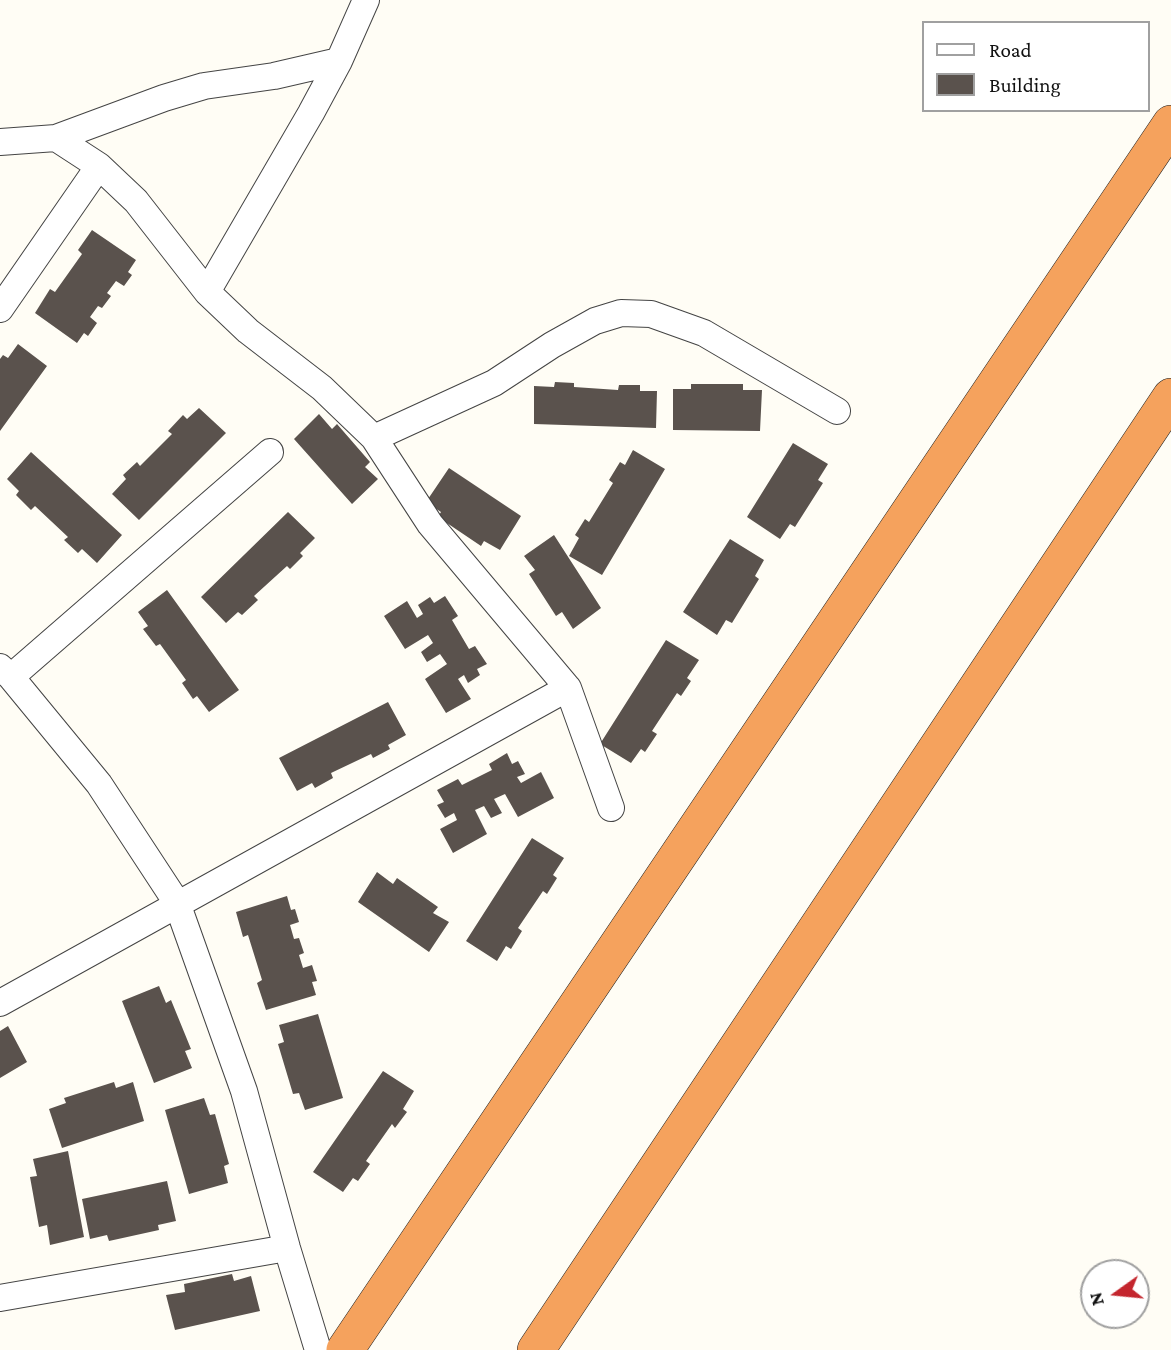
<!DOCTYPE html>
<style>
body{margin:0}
#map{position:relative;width:1171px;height:1350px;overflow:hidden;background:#fffdf5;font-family:"Crimson Pro",serif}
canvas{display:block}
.legend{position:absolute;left:922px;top:21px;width:228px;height:91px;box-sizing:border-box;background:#fff;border:2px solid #a0a0a0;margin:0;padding:9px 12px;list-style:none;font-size:21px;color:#111}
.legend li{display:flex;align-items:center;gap:14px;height:35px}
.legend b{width:35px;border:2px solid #a0a0a0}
.north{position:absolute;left:1080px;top:1259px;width:70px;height:70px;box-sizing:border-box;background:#fff;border:2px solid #a0a0a0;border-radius:50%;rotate:255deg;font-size:19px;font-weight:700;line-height:28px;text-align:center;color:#111}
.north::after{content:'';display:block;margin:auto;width:24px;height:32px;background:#c4262e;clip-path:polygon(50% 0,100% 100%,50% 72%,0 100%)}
</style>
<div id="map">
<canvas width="1171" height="1350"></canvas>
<ul class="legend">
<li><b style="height:9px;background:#fff"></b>Road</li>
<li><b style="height:19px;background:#5a524d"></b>Building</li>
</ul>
<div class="north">N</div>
</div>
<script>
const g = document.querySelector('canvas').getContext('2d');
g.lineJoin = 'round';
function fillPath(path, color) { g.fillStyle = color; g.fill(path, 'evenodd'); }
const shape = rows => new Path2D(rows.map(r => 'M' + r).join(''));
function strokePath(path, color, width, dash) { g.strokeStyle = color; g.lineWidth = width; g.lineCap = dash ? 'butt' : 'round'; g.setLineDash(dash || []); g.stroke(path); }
fillPath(shape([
 [92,230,136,260,128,272,132,275,124,286,116,281,107,293,111,296,102,308,98,306,90,317,97,323,88,336,84,333,77,343,35,313,50,289,55,292,82,254,78,250],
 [18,344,47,366,0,431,0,359,3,355,8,358],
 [555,382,574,383,574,387,618,390,619,385,640,385,640,391,657,391,656,428,534,424,534,386,554,387],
 [691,384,743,384,743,390,762,390,760,431,673,430,673,389,691,389],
 [199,408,226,433,139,520,112,494,126,479,123,475,137,462,140,466,172,434,168,431,183,415,187,419],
 [319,414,332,429,337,424,370,462,365,467,378,479,352,504,294,439],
 [793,443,828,464,818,480,823,483,795,527,790,524,780,539,747,517],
 [633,450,665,469,602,575,569,556,579,538,575,535,585,519,589,522,613,483,609,480,620,462,625,465],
 [31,452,122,535,97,563,82,549,78,553,64,540,68,537,35,506,31,510,16,495,19,491,7,479],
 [449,468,521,516,500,550,484,541,481,546,438,517,441,512,426,502],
 [288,512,315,538,300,553,303,556,290,569,287,566,254,596,258,600,242,615,238,612,226,623,201,597],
 [554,535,601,608,573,629,562,612,556,616,529,574,535,570,524,556],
 [730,539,764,560,755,576,759,579,732,623,726,620,717,635,683,612],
 [167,590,239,690,209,712,197,696,193,699,182,683,186,680,160,644,156,646,143,629,148,626,138,612],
 [445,596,458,616,452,620,469,649,475,646,487,664,477,669,480,675,468,683,464,675,458,679,471,699,446,713,425,679,447,664,440,654,427,662,421,652,433,643,428,635,405,649,384,616,407,601,417,618,423,614,418,605,430,597,434,603],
 [666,640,699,660,687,678,691,681,681,696,677,693,652,731,657,734,645,752,641,749,631,763,600,744],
 [388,702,406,735,388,745,390,749,373,758,371,754,331,773,333,778,315,788,312,783,297,791,279,758],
 [507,753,512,764,518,761,525,774,517,777,521,783,541,772,554,798,518,817,505,794,494,799,502,813,491,818,484,806,475,810,487,834,453,853,440,829,457,820,454,813,445,818,437,805,444,802,437,790,458,779,462,785,492,770,489,764],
 [532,838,564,858,553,875,557,878,547,894,543,891,518,928,522,931,511,949,506,946,497,961,466,941],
 [377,872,393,884,397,878,438,907,433,913,449,922,429,952,358,902],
 [287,896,291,910,295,909,299,922,290,925,294,939,299,938,304,953,299,955,303,968,312,965,317,981,312,982,316,995,266,1010,257,983,262,980,248,935,243,937,236,912],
 [159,986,166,1003,171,1000,191,1049,185,1051,192,1068,154,1083,122,1001],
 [318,1014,343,1098,305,1110,299,1093,293,1094,278,1044,284,1042,279,1025],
 [8,1026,27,1062,0,1078,0,1031],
 [383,1071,414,1091,403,1109,407,1112,395,1128,392,1124,366,1161,370,1164,358,1181,353,1178,343,1192,313,1172],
 [114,1082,116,1088,133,1082,144,1121,62,1148,49,1109,66,1103,64,1098],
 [204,1098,210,1115,215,1114,229,1164,224,1166,228,1183,189,1194,165,1110],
 [68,1151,84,1237,50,1245,47,1225,39,1227,30,1177,37,1176,33,1159],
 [167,1181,176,1221,158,1225,159,1230,109,1241,107,1235,90,1239,82,1199],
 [232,1274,234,1281,251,1276,260,1311,175,1330,166,1295,185,1292,184,1284]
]), '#5a524d');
const minor = shape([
 [56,138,164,98,204,86,274,76,339,61],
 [0,142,56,138,99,166,136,201,207,292,248,331,322,388,374,438,430,524,568,688,611,808],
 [207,292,311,113,339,61,366,0],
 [0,309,99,166],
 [374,438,494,383,552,345,595,321,621,313,651,314,704,333,837,411],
 [0,667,11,677,99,784,177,903,244,1091,287,1248,318,1350],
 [11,677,270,452],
 [0,1003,568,688],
 [0,1298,287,1248]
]);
const highway = shape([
 [345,1350,1171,124],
 [536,1350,1171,397]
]);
strokePath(minor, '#444', 28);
strokePath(highway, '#222', 38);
strokePath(minor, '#fff', 26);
strokePath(highway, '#f5a25d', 37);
</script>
